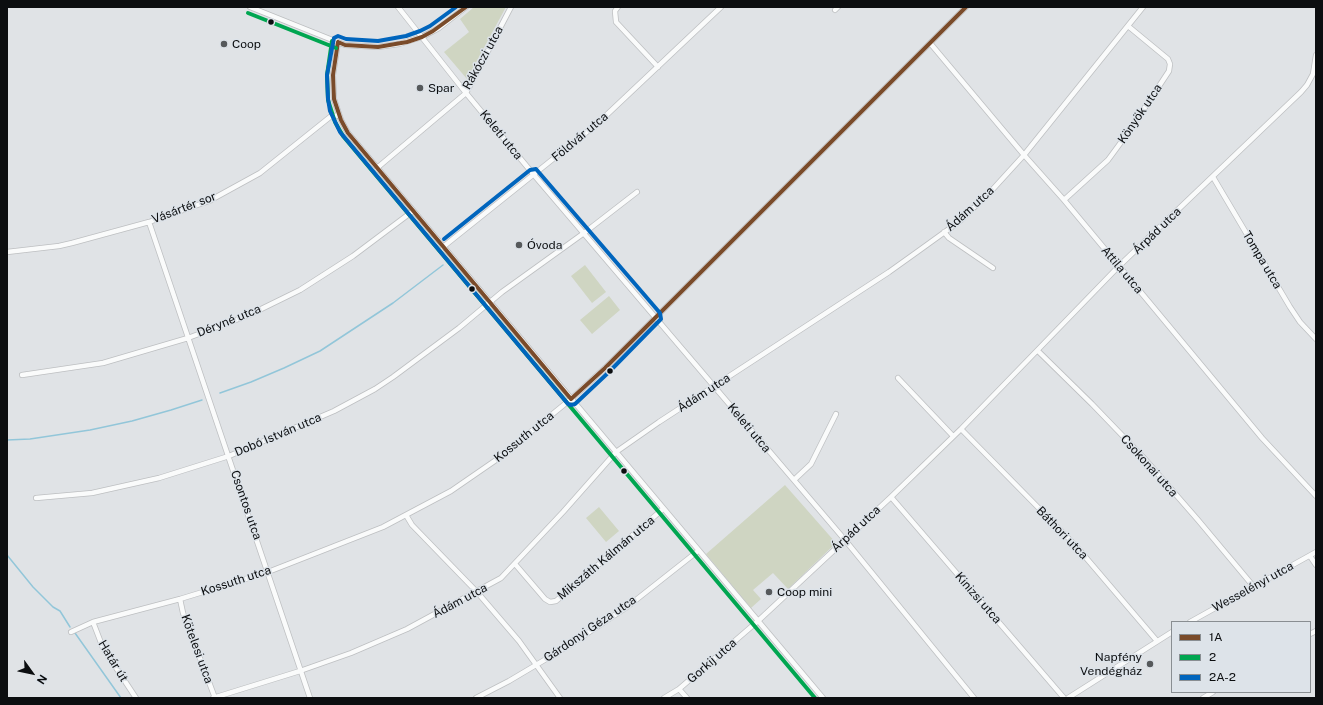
<!DOCTYPE html>
<meta charset="utf-8">
<style>
body{margin:0}
#map{position:relative;width:1323px;height:705px;overflow:hidden;background:#e0e3e6;font-family:"Public Sans",sans-serif}
canvas{display:block}
.frame{position:absolute;inset:0;border:8px solid #0c0e10;pointer-events:none}
.legend{position:absolute;left:1171px;top:621px;width:140px;height:72px;box-sizing:border-box;background:#dde3e9;border:1px solid #898e92;margin:0;padding:5px 7px;list-style:none;font-size:12px;color:#0c0e10}
.legend li{display:flex;align-items:center;gap:8px;height:20px}
.legend b{width:20px;border:1px solid #898e92}
.north{position:absolute;left:12px;top:653px;width:40px;height:40px;-webkit-text-stroke:3px #dde3e9;paint-order:stroke;rotate:123deg;font-size:11px;font-weight:700;line-height:16px;text-align:center;color:#0c0e10}
.north::after{content:'';display:block;margin:auto;width:14px;height:18px;background:#0c0e10;clip-path:polygon(50% 0,100% 100%,50% 72%,0 100%)}
</style>
<div id="map">
<canvas width="1323" height="705"></canvas>
<div class="frame"></div>
<ul class="legend">
<li><b style="height:5px;background:#7a4b2a"></b>1A</li>
<li><b style="height:5px;background:#00a651"></b>2</li>
<li><b style="height:5px;background:#0065bd"></b>2A-2</li>
</ul>
<div class="north">N</div>
</div>
<script>
const g = document.querySelector('canvas').getContext('2d');
g.lineJoin = 'round';
function fillPath(path, color) { g.fillStyle = color; g.fill(path, 'evenodd'); }
const shape = rows => new Path2D(rows.map(r => 'M' + r).join(''));
function strokePath(path, color, width, dash) { g.strokeStyle = color; g.lineWidth = width; g.lineCap = dash ? 'butt' : 'round'; g.setLineDash(dash || []); g.stroke(path); }
function label(font, color, halo, rows, align = 'center') {
  g.font = font + ' "Public Sans",sans-serif'; g.lineWidth = 3; g.setLineDash([]); g.textBaseline = 'middle'; g.strokeStyle = halo; g.fillStyle = color; for (const [text, x, y, turn = 0] of rows) {
    g.save(); g.translate(x, y); g.rotate((+turn || 0) * Math.PI / 180); g.textAlign = isNaN(turn) ? turn : align; if (halo) g.strokeText(text, 0, 0); g.fillText(text, 0, 0); g.restore();
  }
}
fillPath(shape([
 [474,7,506,7,467,79,444,52,469,32,460,19],
 [585,265,606,292,592,303,571,276],
 [609,296,620,310,592,334,580,320],
 [785,485,836,543,788,589,773,573,753,590,761,599,751,608,706,554],
 [599,507,619,531,606,542,586,518]
]), '#cfd5c2');
strokePath(shape([
 [220,393,251,382,284,368,320,351,393,303,443,265],
 [7,440,30,439,90,430,132,421,171,410,202,400],
 [7,555,33,587,53,607,60,611,70,627],
 [75,633,121,698]
]), '#92c6d9', 1.5);
const minor = shape([
 [250,7,345,45,378,47,399,44,422,37,439,28,466,7],
 [398,7,466,93,534,175,845,540,974,698],
 [618,7,615,11,616,22,658,67],
 [835,10,838,7],
 [338,42,333,75,334,99,341,120,348,133,823,698],
 [930,43,1024,155,1064,200,1119,266,1262,438,1316,496],
 [377,168,466,93,511,7],
 [1213,177,1290,307,1300,322,1316,339],
 [1064,200,1108,160,1130,130,1169,71,1170,64,1168,59,1128,26],
 [149,222,310,698],
 [944,232,949,238,993,268],
 [443,247,598,123,721,7],
 [7,252,59,246,72,243,149,222,209,201,260,173,330,117,339,115],
 [1038,351,1092,404,1144,458,1198,520,1254,587],
 [22,375,103,363,188,338,249,315,300,290,353,256,413,211],
 [898,378,953,436],
 [961,429,1076,546,1157,641],
 [794,480,811,464,836,414],
 [891,497,1064,698],
 [36,498,92,493,159,478,229,456,334,411,375,389,393,377,459,328,502,292,584,233,637,192],
 [406,515,412,525,477,592,519,641,560,698],
 [1310,556,1316,565],
 [515,564,545,599,550,602,556,601,663,509],
 [180,599,183,613,215,698],
 [93,622,103,648,136,698],
 [1190,622,1316,552],
 [71,632,93,622,180,599,268,572,383,527,451,491,496,460,571,399,605,368,966,7],
 [1310,634,1316,631],
 [679,689,687,698],
 [213,698,300,671,351,653,407,629,501,578,563,512,616,452,659,422,889,272,917,252,960,221,993,189,1024,155,1143,7],
 [476,698,509,681,568,646,627,607,698,551],
 [664,698,679,689,758,621,891,497,961,429,1119,266,1301,92,1307,85,1313,74,1316,55],
 [1068,698,1172,632],
 [1203,698,1213,692]
]);
strokePath(minor, '#bdbfc1', 6);
strokePath(minor, '#fafbfb', 4.5);
strokePath(shape([
 [338,42,333,75,334,99,341,120,348,133,571,399],
 [338,42,345,45,378,47,407,42,422,37,433,31,466,7],
 [571,399,605,368,966,7]
]), '#7a4b2a', 4);
strokePath(shape([
 [248,13,336,48],
 [332,41,327,75,328,100,335,122,343,136,815,698]
]), '#00a651', 4);
strokePath(shape([
 [444,239,530,170,536,169,660,313,661,319,609,372,575,404,571,405,568,404,340,132,330,111,328,99,327,75,334,38,338,36,346,39,378,41,406,36,420,31,430,26,456,7]
]), '#0065bd', 4);
for (const [x, y, r, color] of [
 [271,22,3.5,"#0c0e10"],
 [224,44,4,"#56595b"],
 [420,88,4,"#56595b"],
 [519,245,4,"#56595b"],
 [472,289,3.5,"#0c0e10"],
 [610,371,3.5,"#0c0e10"],
 [624,471,3.5,"#0c0e10"],
 [769,592,4,"#56595b"],
 [1150,664,4,"#56595b"]
]) { const dot = new Path2D(); dot.arc(x, y, r, 0, 2 * Math.PI); g.fillStyle = color; g.fill(dot); strokePath(dot, '#dde3e9', 1.5); }
label('12px', '#0c0e10', '#dde3e9', [
 ["Coop",232,44],
 ["Spar",428,88],
 ["Óvoda",527,245],
 ["Coop mini",777,592],
 ["Napfény",1142,657,"right"],
 ["Vendégház",1142,671,"right"]
], 'left');
label('12px', '#0c0e10', '#dde3e9', [
 ["Rákóczi utca",483,58,-61],
 ["Könyök utca",1140,114,-56],
 ["Keleti utca",501,135,51],
 ["Földvár utca",580,137,-40],
 ["Vásártér sor",184,208,-21],
 ["Ádám utca",970,209,-42],
 ["Árpád utca",1157,231,-44],
 ["Tompa utca",1262,260,59],
 ["Attila utca",1122,270,50],
 ["Déryné utca",229,321,-22],
 ["Ádám utca",704,393,-33],
 ["Keleti utca",749,428,50],
 ["Dobó István utca",278,435,-23],
 ["Kossuth utca",524,437,-39],
 ["Csokonai utca",1149,466,48],
 ["Csontos utca",246,505,71],
 ["Árpád utca",856,529,-43],
 ["Báthori utca",1062,533,46],
 ["Mikszáth Kálmán utca",606,558,-40],
 ["Kossuth utca",236,581,-18],
 ["Wesselényi utca",1253,587,-29],
 ["Kinizsi utca",978,598,49],
 ["Ádám utca",460,601,-28],
 ["Gárdonyi Géza utca",590,629,-34],
 ["Kötelesi utca",197,649,70],
 ["Határ út",113,661,59],
 ["Gorkij utca",712,661,-41]
]);
</script>
